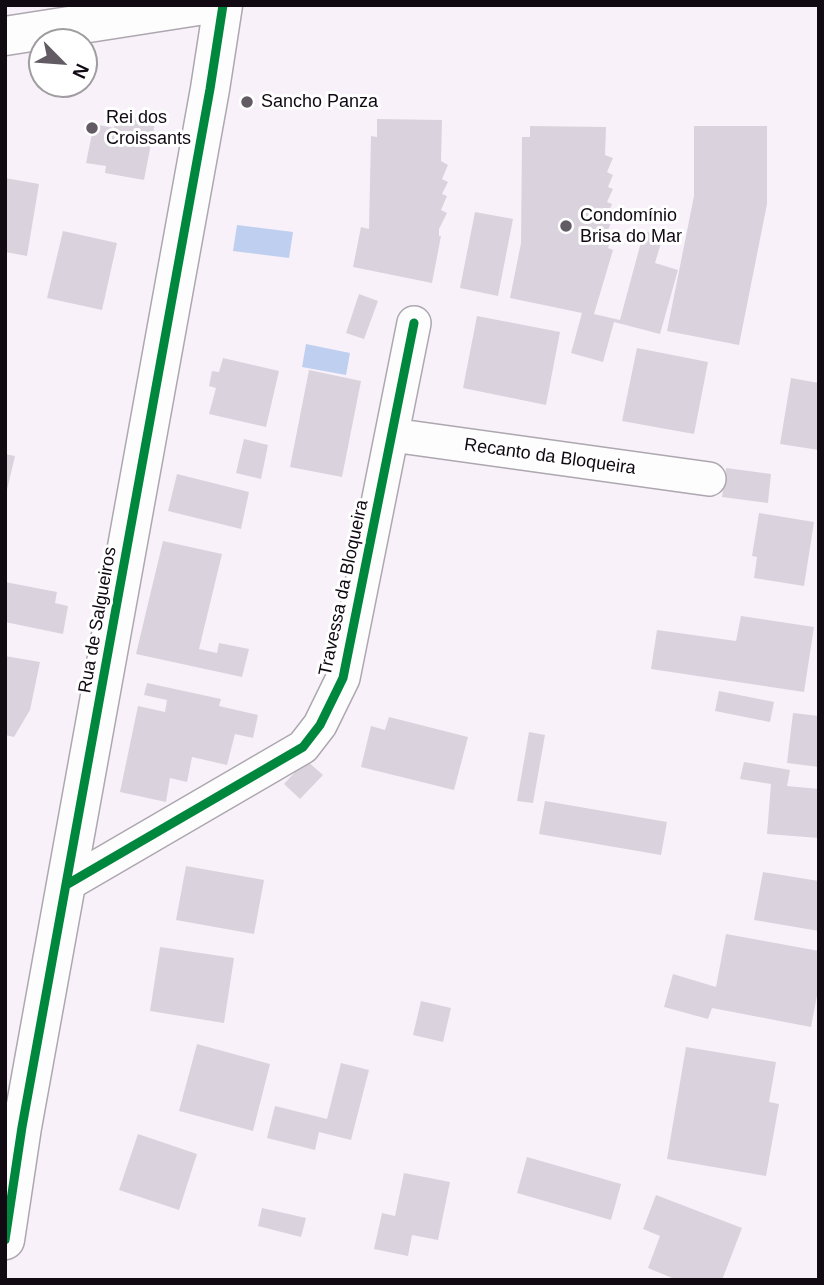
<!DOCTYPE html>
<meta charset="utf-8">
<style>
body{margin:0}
#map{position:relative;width:824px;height:1285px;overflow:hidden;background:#f8f1fa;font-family:Arial,sans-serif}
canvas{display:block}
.frame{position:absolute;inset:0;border:7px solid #110a13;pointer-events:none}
.north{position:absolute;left:28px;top:28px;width:70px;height:70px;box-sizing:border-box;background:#fff;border:2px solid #a09da1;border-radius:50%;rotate:115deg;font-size:19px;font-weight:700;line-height:28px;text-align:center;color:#110a13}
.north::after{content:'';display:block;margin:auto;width:24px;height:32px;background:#625b64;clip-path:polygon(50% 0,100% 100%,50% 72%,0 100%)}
</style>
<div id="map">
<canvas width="824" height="1285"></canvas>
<div class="frame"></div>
<div class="north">N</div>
</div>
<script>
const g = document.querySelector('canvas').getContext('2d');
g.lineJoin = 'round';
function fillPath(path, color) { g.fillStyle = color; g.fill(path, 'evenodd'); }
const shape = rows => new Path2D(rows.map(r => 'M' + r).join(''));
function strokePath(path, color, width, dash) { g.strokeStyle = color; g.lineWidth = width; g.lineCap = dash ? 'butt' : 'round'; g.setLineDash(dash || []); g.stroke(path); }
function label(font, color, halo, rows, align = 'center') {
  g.font = font + ' Arial,sans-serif'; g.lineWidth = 6; g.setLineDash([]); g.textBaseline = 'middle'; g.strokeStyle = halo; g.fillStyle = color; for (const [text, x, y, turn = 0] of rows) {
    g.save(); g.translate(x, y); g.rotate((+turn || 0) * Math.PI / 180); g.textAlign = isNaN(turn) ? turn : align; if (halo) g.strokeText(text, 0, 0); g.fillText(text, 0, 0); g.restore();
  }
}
fillPath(shape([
 [237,225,293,232,289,258,233,251],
 [306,344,350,353,346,375,302,367]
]), '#bfcff0');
fillPath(shape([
 [156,118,144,180,105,173,106,166,86,163,94,124,114,128,115,121],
 [377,119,442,120,441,161,448,165,442,179,448,182,442,194,447,196,441,210,447,213,439,229,439,236,441,236,432,283,353,267,361,227,369,229,371,136,377,137],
 [530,126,606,127,605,155,613,158,607,172,613,175,608,187,613,189,607,202,612,204,607,218,612,220,607,233,613,235,608,248,613,250,594,314,620,320,644,231,663,236,655,263,678,270,660,334,614,322,603,362,571,353,582,313,510,298,521,243,522,137,530,137],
 [694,126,767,126,767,204,739,345,667,331,694,196],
 [5,178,39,184,27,256,5,252],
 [475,212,513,219,498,296,460,288],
 [63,231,117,243,102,310,47,298],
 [359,294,378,301,364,339,346,333],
 [477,316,560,332,546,405,463,388],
 [637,348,708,362,694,434,622,421],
 [223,358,279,371,266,427,209,414,216,388,209,386,212,371,219,372],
 [309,370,361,381,342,477,290,467],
 [791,378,819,383,819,450,780,444],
 [244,439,268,445,261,479,236,473],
 [5,454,15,456,6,494,5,494],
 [726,468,771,474,768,503,722,497],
 [177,474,249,492,241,529,168,511],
 [759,513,814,522,804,586,754,578,757,557,752,556],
 [163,541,222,554,199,649,217,653,219,643,249,649,242,677,136,654],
 [5,582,57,592,55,603,68,606,63,634,5,622],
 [741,616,814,627,804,692,651,669,657,630,736,641],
 [5,656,40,662,30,710,14,737,5,735],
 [147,683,221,699,219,706,258,715,253,738,235,734,227,765,192,757,187,782,170,778,166,802,120,792,138,706,165,712,167,700,144,695],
 [719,691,774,702,770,722,715,711],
 [793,713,819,716,819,767,787,763],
 [389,717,468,737,454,790,361,767,371,726,385,730],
 [529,732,545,735,533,803,517,801],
 [306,760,323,775,300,799,284,784],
 [744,762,790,770,787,786,819,789,819,838,767,834,771,784,740,779],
 [545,801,667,822,661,855,539,834],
 [186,866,264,880,254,934,176,920],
 [763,872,819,881,819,931,754,920],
 [726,934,819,951,819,985,811,1027,712,1008,708,1019,664,1007,673,974,716,987],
 [160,947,234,958,224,1023,150,1011],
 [421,1001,451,1008,443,1042,413,1035],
 [197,1044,270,1064,253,1131,179,1111],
 [686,1047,776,1062,769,1102,779,1104,766,1176,667,1159],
 [341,1063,369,1070,351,1140,319,1132,315,1150,267,1138,275,1106,327,1119],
 [138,1134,197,1154,179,1210,119,1190],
 [527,1157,621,1184,611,1220,517,1193],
 [404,1173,450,1182,438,1240,412,1235,408,1256,374,1249,382,1213,395,1216],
 [656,1195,742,1228,722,1280,677,1280,648,1268,660,1236,643,1229],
 [262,1208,306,1218,301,1237,258,1226]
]), '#dad3dd');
const street = shape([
 [392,435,709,479],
 [66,885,303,747,320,725,343,678,414,323]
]);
const secondary = shape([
 [5,36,204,5],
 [5,1240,22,1127,210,89,223,5]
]);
strokePath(street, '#ada7af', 36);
strokePath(secondary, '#ada7af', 41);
strokePath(street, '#fefdfe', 33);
strokePath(secondary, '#fefdfe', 38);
strokePath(shape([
 [66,885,303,747,320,725,343,678,414,323],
 [5,1240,22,1127,210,89,223,5]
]), '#00873e', 9);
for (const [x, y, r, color] of [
 [247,102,7,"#625b64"],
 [92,128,7,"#625b64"],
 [566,226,7,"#625b64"]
]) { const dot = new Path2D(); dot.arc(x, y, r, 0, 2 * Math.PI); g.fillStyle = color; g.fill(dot); strokePath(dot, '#fff', 2.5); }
label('18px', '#110a13', '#fff', [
 ["Sancho Panza",261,102],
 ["Rei dos",106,118],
 ["Croissants",106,139],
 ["Condomínio",580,216],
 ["Brisa do Mar",580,237]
], 'left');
label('18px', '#110a13', '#fff', [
 ["Recanto da Bloqueira",550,457,8],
 ["Travessa da Bloqueira",344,588,-78],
 ["Rua de Salgueiros",98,620,-80]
]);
</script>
